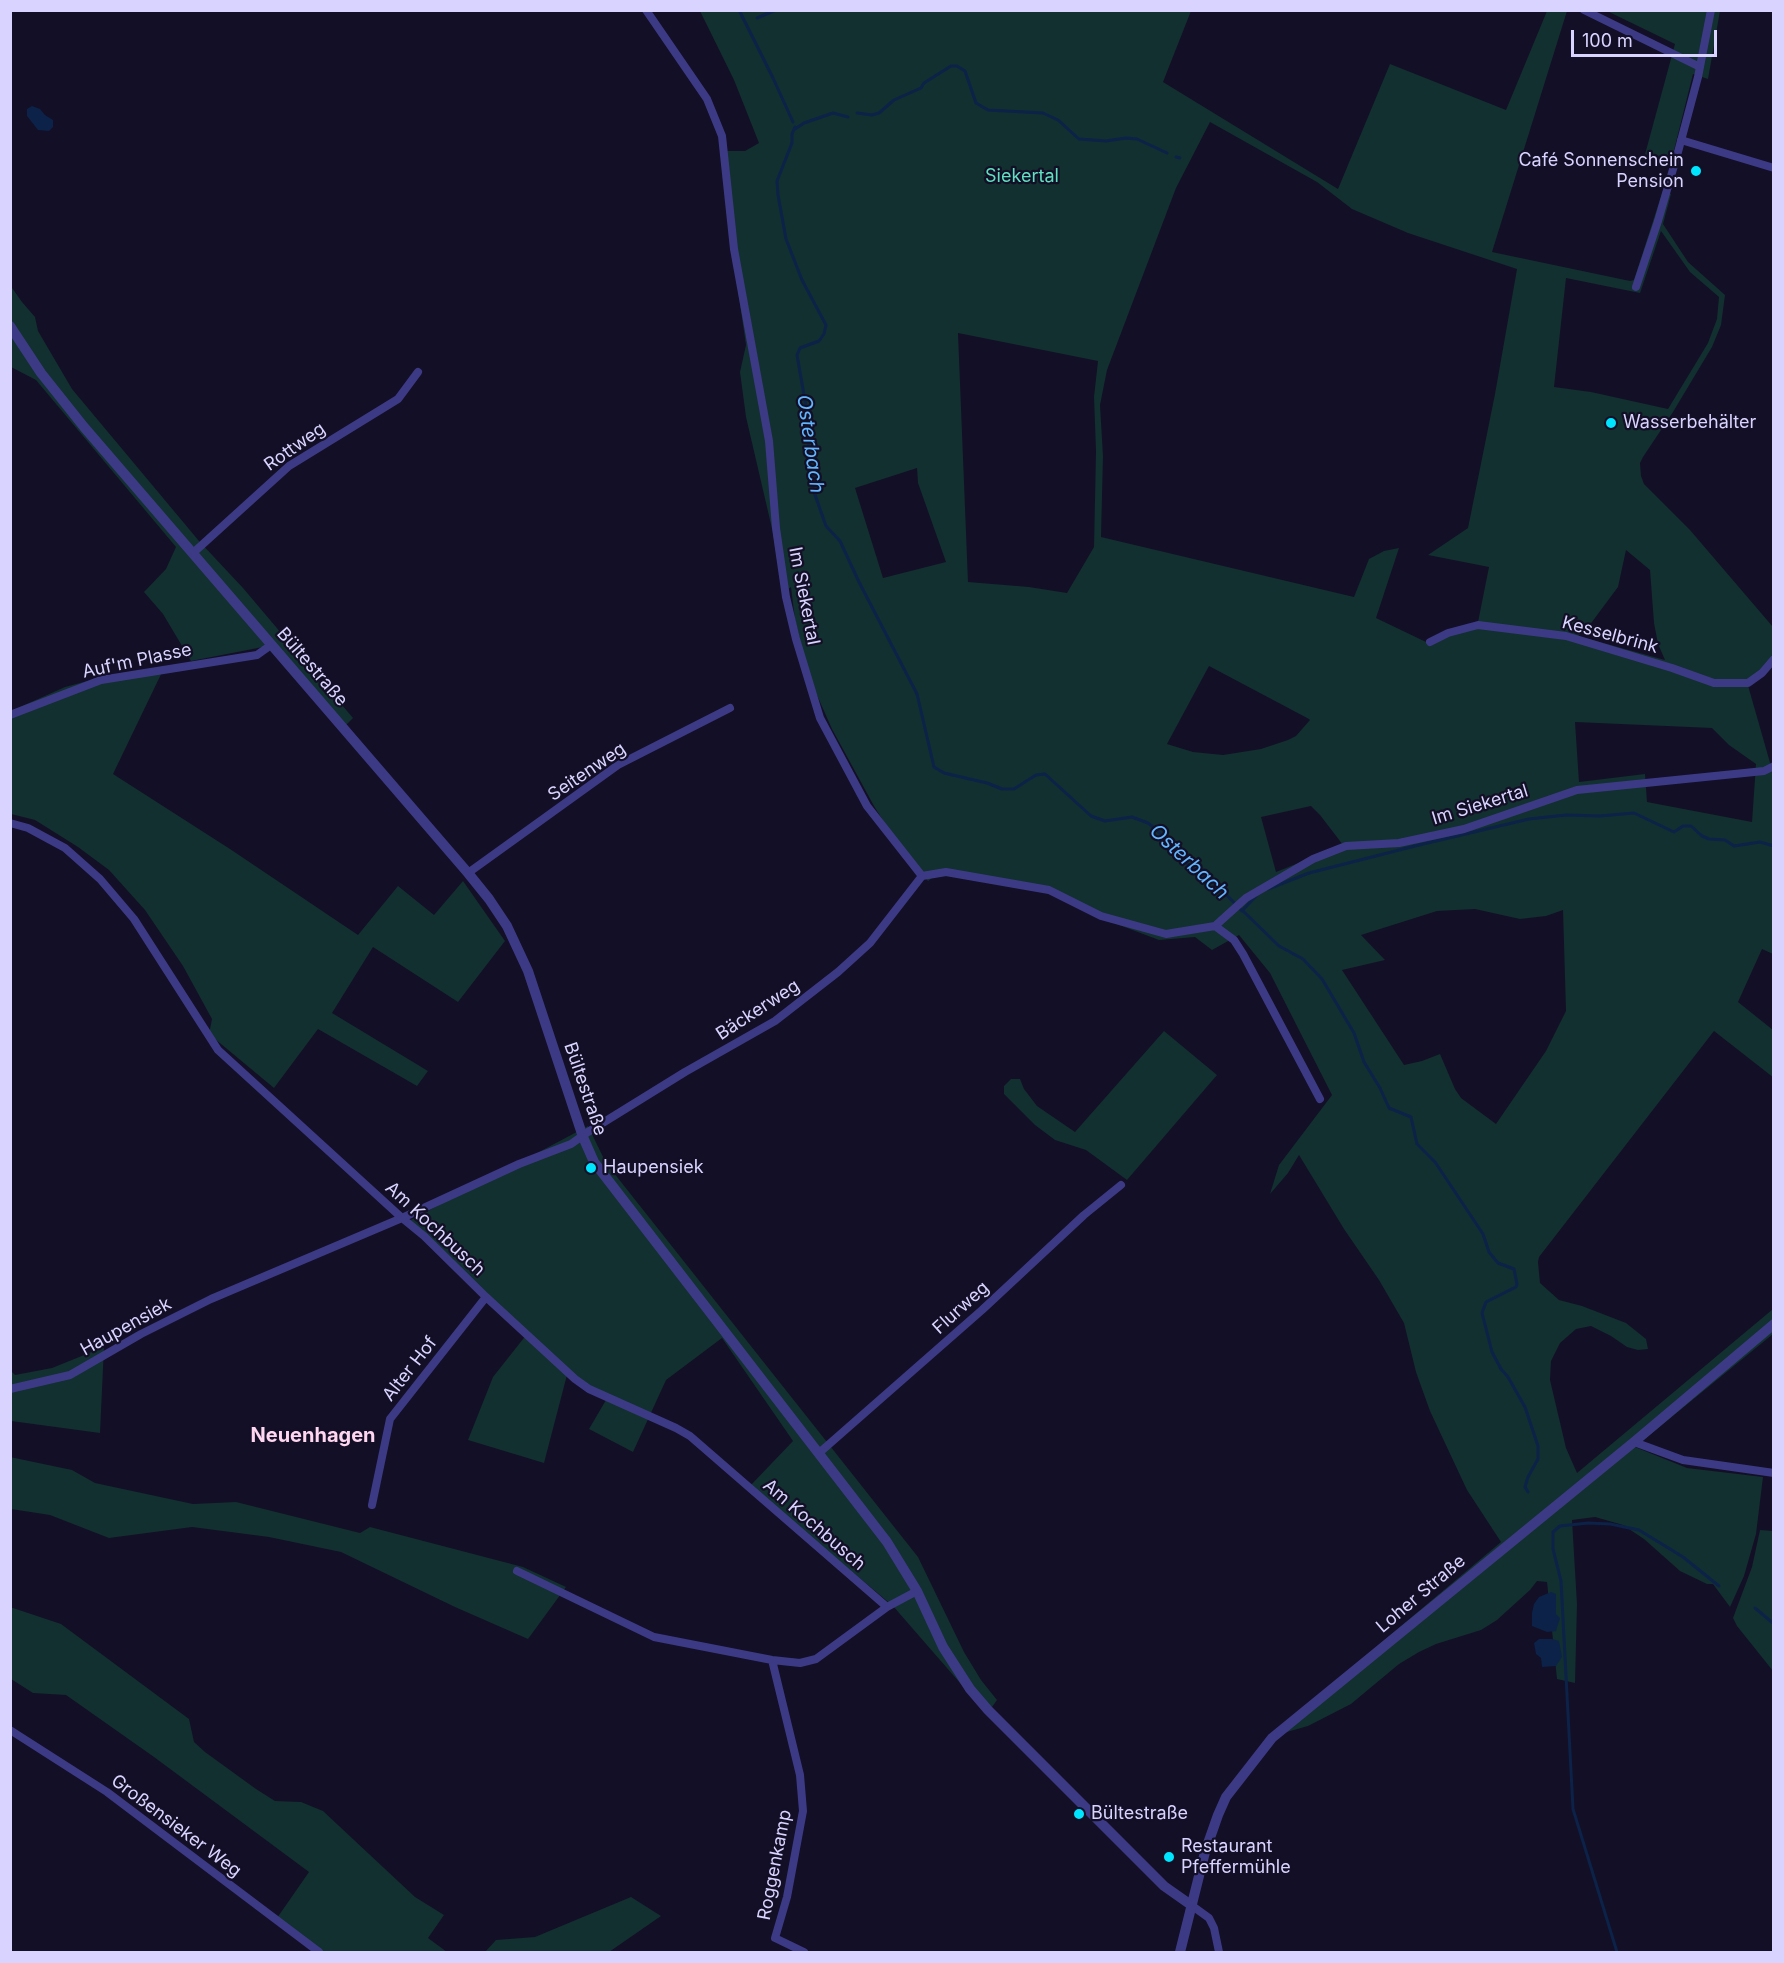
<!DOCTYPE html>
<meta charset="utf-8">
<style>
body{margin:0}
#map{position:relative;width:1784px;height:1963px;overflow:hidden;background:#130f26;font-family:Inter,sans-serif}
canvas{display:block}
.frame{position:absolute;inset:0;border:12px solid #d9d4ff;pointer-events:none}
.scale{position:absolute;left:1571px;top:30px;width:146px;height:27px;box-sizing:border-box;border:3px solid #d9d4ff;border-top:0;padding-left:8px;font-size:18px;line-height:21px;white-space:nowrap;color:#d9d4ff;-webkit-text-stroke:4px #130f26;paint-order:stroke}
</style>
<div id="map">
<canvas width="1784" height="1963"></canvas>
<div class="frame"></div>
<div class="scale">100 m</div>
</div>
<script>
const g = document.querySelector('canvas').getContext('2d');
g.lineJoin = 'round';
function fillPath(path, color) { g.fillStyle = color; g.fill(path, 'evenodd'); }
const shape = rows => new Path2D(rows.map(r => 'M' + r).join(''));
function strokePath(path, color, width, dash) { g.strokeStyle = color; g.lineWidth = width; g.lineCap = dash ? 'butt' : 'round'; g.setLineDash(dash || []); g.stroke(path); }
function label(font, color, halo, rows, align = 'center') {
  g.font = font + ' Inter,sans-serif'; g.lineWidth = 4.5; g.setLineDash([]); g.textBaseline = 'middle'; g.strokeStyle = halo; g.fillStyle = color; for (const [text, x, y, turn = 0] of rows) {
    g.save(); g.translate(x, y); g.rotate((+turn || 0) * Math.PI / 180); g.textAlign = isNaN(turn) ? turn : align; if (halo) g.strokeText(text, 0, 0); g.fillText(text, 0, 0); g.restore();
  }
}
fillPath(shape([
 [700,11,1191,11,1163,82,1338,189,1390,64,1506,110,1547,11,1567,11,1492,252,1630,281,1634,280,1663,190,1671,194,1663,224,1688,262,1725,295,1721,325,1712,347,1673,412,1643,457,1640,463,1641,476,1644,484,1690,530,1773,627,1773,656,1761,672,1747,682,1773,773,1773,954,1762,949,1738,1002,1773,1030,1774,1078,1714,1031,1539,1257,1538,1262,1540,1283,1559,1300,1582,1306,1626,1323,1646,1339,1648,1349,1638,1350,1627,1347,1611,1336,1591,1326,1576,1329,1560,1343,1551,1361,1550,1380,1566,1448,1577,1473,1773,1309,1773,1334,1635,1447,1687,1468,1763,1477,1756,1534,1744,1576,1730,1607,1713,1584,1707,1584,1680,1571,1644,1539,1623,1525,1595,1517,1572,1520,1577,1604,1575,1683,1557,1679,1547,1582,1537,1581,1530,1590,1497,1620,1481,1630,1436,1644,1419,1652,1399,1664,1351,1704,1308,1726,1269,1737,1501,1542,1467,1490,1430,1411,1416,1372,1404,1323,1379,1280,1344,1229,1299,1155,1288,1173,1270,1194,1279,1165,1332,1095,1270,973,1239,935,1212,950,1195,937,1159,940,1106,920,1047,889,947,872,936,875,928,881,899,846,874,806,832,729,809,677,795,619,791,587,782,593,773,533,746,417,740,372,746,345,732,250,721,151,745,151,759,143,734,80],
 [1210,122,1317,182,1352,209,1408,233,1517,269,1495,394,1468,528,1428,555,1489,567,1478,622,1447,631,1426,642,1376,618,1399,548,1384,551,1369,559,1354,597,1101,537,1103,456,1100,405,1107,370,1176,188],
 [1661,231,1690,272,1719,297,1717,319,1708,343,1668,409,1591,392,1554,387,1566,278,1640,293],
 [958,333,1098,361,1094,397,1096,451,1094,547,1067,593,1029,587,968,582],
 [917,468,918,483,946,562,883,578,855,488],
 [1626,550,1650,570,1654,623,1658,644,1665,660,1578,636,1586,630,1618,587],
 [1209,666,1309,719,1310,720,1296,736,1288,740,1261,749,1223,755,1193,752,1167,744],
 [1575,722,1712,728,1729,745,1756,764,1752,822,1647,802,1645,774,1579,782],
 [1311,806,1320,815,1343,845,1276,872,1261,817],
 [1475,909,1520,919,1546,916,1563,910,1566,1011,1546,1051,1496,1124,1461,1098,1455,1089,1440,1054,1422,1061,1404,1065,1342,970,1385,960,1361,935,1437,911],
 [1607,11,1720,11,1708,79,1693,74,1670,166,1644,158,1675,44],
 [10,285,22,302,35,317,38,331,72,389,199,541,243,588,353,718,340,731,268,646,191,661,163,614,144,592,166,569,176,547,36,380,11,367],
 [165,666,113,774,230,849,358,935,398,886,434,915,463,881,505,941,458,1002,373,947,332,1013,428,1071,417,1086,318,1029,274,1088,209,1034,212,1019,183,966,145,910,109,870,78,847,35,820,11,814,11,711,65,687,106,676],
 [1164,1031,1217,1075,1127,1180,1086,1150,1055,1140,1035,1125,1004,1094,1004,1086,1011,1079,1020,1079,1024,1089,1037,1106,1075,1132],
 [588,1126,606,1163,918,1557,964,1652,981,1680,997,1700,987,1714,893,1606,750,1486,793,1441,722,1338,666,1380,633,1452,589,1429,606,1400,567,1375,544,1463,468,1440,493,1377,527,1334,407,1222],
 [104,1347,100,1433,11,1421,11,1371,15,1375,52,1368],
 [10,1457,72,1470,95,1483,193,1504,236,1502,360,1533,370,1527,523,1567,566,1587,528,1639,455,1607,341,1552,269,1537,192,1527,109,1538,50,1515,11,1509],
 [1760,1530,1773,1531,1772,1576,1774,1577,1773,1671,1737,1626,1733,1618,1752,1567],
 [10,1607,61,1624,189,1719,194,1742,205,1752,256,1789,275,1801,301,1802,323,1811,415,1897,444,1915,428,1938,447,1952,320,1952,277,1918,309,1872,154,1757,66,1695,33,1693,11,1679],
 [631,1897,661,1916,609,1952,485,1952,496,1940,535,1937]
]), '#12302f');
fillPath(shape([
 [32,106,40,109,45,115,53,120,53,127,49,131,38,130,27,116,27,109],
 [1551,1592,1556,1594,1556,1614,1560,1618,1556,1631,1547,1632,1532,1626,1532,1613,1534,1604,1539,1597],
 [1539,1639,1552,1639,1559,1641,1562,1657,1556,1666,1542,1667,1541,1658,1536,1654,1534,1643]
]), '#0c2248');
strokePath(shape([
 [739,10,773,78,793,122],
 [757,18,776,10],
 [857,113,872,115,879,113,894,100,921,88,924,83,951,66,957,66,965,71,976,103,988,110,1043,113,1058,120,1079,139,1106,141,1126,138,1137,139,1167,153],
 [795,127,792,134,792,143,777,181,778,195,786,239,802,280,826,325,824,334,819,341,800,348,797,355,807,412,809,460,814,477,813,489,826,526,840,541,859,582,917,694,934,767,944,773,987,783,1002,789,1014,789,1036,775,1045,774,1091,816,1105,821,1132,817,1148,823,1157,830,1182,860,1219,887,1242,911,1257,895],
 [795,129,804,123,833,113,848,117],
 [1176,157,1180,158],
 [1268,889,1309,873,1415,846,1529,819,1566,815,1600,816,1634,813,1674,832,1683,826,1691,826,1702,836,1709,839,1725,840,1734,846,1760,842,1774,846],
 [1243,911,1279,946,1303,959,1322,979,1354,1033,1364,1062,1380,1088,1389,1108,1411,1117,1417,1144,1435,1162,1483,1234,1489,1252,1498,1263,1514,1269,1517,1284,1516,1287,1486,1302,1482,1313,1492,1352,1501,1369,1508,1377,1525,1407,1538,1446,1538,1459,1528,1477,1525,1487,1528,1492],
 [1755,1608,1774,1624],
 [1617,1952,1573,1809,1561,1581,1553,1549,1553,1532,1560,1526,1588,1523,1610,1524,1639,1530,1683,1557,1719,1586]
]), '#0c2248', 3);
strokePath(shape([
 [646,10,707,99,722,136,734,249,769,441,776,528,786,597,796,639,820,718,867,806,922,876],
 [1584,10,1700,67],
 [1681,140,1774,168],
 [1636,287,1658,221,1678,152,1698,77,1711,10],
 [193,553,289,466,398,399,418,372],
 [1430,642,1448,633,1478,625,1566,636,1672,668,1714,683,1748,683,1762,673,1774,659],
 [10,715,101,680,257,655,271,645],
 [10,823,28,828,65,848,100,879,134,919,218,1050,402,1218,424,1236,486,1297,575,1379,589,1389,676,1428,690,1436,887,1607],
 [468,873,618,765,730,708],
 [922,876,946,872,1049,890,1101,916,1166,934,1215,926,1246,898,1313,859,1346,846,1399,843,1464,829,1577,790,1764,771,1774,766],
 [1215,926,1234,940,1243,954,1320,1099],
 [10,1389,70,1375,141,1334,211,1299,402,1218,519,1164,571,1144,588,1132,685,1072,775,1021,838,972,870,943,922,876],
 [1634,1442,1683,1460,1774,1473],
 [819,1453,982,1310,1084,1215,1121,1185],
 [372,1505,390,1419,486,1297],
 [517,1571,654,1637,772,1660,800,1663,816,1659,887,1607,917,1591],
 [772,1660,800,1775,803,1811,787,1897,775,1938,804,1952],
 [10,1730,107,1792,319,1952],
 [1191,1905,1209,1918,1214,1928,1219,1952]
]), '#3d3a85', 8);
strokePath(shape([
 [10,326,41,373,84,427,468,873,489,899,507,926,528,971,583,1137,594,1162,887,1542,917,1591,943,1647,970,1689,988,1710,1164,1886,1191,1905],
 [1180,1952,1205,1852,1218,1815,1226,1797,1272,1738,1634,1442,1774,1324]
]), '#3d3a85', 10);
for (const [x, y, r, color] of [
 [1696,171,6,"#00e5ff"],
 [1611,423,6,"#00e5ff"],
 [591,1168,6,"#00e5ff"],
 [1079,1814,6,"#00e5ff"],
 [1169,1857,6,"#00e5ff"]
]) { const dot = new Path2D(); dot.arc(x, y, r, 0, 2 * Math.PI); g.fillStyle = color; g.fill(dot); strokePath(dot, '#130f26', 2); }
label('18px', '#d9d4ff', '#130f26', [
 ["Café Sonnenschein",1684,161,"right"],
 ["Pension",1684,182,"right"],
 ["Wasserbehälter",1623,423],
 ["Haupensiek",603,1168],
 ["Bültestraße",1091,1814],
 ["Restaurant",1181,1847],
 ["Pfeffermühle",1181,1868]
], 'left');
label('18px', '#5fe0c0', '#130f26', [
 ["Siekertal",1022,177]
]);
label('18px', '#d9d4ff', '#130f26', [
 ["Rottweg",295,447,-35],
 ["Im Siekertal",804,596,79],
 ["Kesselbrink",1610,635,15],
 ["Auf'm Plasse",137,661,-12],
 ["Bültestraße",312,667,49],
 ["Seitenweg",587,772,-34],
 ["Im Siekertal",1480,805,-17],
 ["Bäckerweg",758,1010,-33],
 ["Bültestraße",585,1089,71],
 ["Am Kochbusch",435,1229,43],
 ["Flurweg",961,1308,-42],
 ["Haupensiek",126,1327,-29],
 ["Alter Hof",410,1369,-52],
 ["Am Kochbusch",814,1525,41],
 ["Loher Straße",1421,1594,-40],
 ["Großensieker Weg",176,1826,37],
 ["Roggenkamp",775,1865,-79]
]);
label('italic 20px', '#62b6ff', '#130f26', [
 ["Osterbach",810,444,82],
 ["Osterbach",1189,862,43]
]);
label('bold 20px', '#ffd6f0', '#130f26', [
 ["Neuenhagen",313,1436]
]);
</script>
